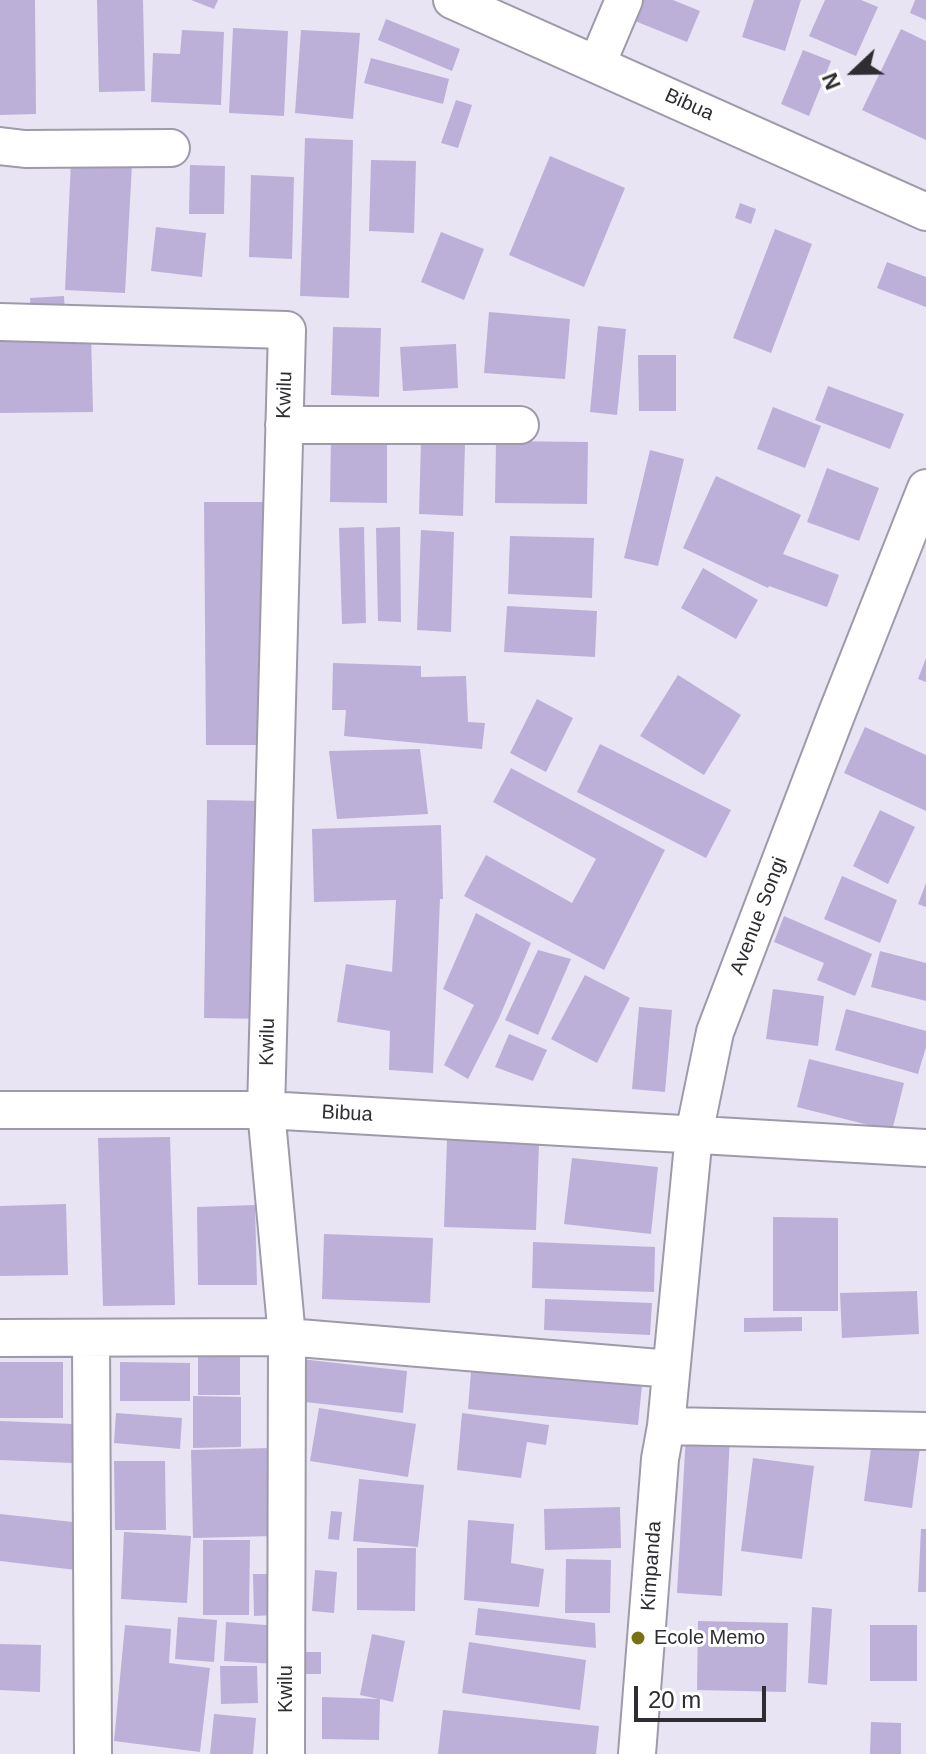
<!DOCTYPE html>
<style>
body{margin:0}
#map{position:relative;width:926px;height:1754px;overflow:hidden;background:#e8e4f3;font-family:Arial,sans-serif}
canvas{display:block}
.north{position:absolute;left:814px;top:32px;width:80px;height:80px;-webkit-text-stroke:6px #fff;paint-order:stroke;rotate:248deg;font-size:22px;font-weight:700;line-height:32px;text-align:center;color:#2e2d32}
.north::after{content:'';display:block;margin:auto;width:28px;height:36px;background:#2e2d32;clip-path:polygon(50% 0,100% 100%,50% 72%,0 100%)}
.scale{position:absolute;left:634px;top:1686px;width:132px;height:36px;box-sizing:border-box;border:4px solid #2e2d32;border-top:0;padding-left:10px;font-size:24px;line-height:28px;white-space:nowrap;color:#2e2d32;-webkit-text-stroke:6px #fff;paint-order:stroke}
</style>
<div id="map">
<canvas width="926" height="1754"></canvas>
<div class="north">N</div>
<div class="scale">20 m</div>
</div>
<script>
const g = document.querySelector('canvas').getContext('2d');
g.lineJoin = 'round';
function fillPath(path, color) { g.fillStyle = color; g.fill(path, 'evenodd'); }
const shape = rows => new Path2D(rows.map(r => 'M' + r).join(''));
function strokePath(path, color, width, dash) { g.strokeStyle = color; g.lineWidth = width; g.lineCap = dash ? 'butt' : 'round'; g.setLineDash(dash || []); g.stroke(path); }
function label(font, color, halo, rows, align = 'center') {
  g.font = font + ' Arial,sans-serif'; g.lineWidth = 6; g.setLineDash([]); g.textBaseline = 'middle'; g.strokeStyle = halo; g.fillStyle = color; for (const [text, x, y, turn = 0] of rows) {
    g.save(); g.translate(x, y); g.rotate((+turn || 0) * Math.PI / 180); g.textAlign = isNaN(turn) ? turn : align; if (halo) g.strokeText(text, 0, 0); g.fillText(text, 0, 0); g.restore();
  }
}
fillPath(shape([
 [0,0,35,0,36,114,0,115],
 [97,0,143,0,145,91,99,92],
 [191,0,218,0,214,9],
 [637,0,673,0,700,11,687,42,630,19],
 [754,0,801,0,785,51,742,37],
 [825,0,861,0,878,7,856,56,809,36],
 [915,0,926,0,926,20,910,13],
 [386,19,460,49,452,71,378,40],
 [233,28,288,31,284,116,229,113],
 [901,29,926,41,926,140,862,110],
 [182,30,224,32,221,105,151,102,153,53,180,54],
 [301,30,360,33,353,119,295,113],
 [803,50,831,61,809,116,781,104],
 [371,58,449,79,443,104,364,83],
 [456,100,472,105,458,148,441,143],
 [305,138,353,140,349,298,300,296],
 [550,156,625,188,584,287,509,255],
 [371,160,416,161,414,233,369,231],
 [71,161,132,164,125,293,65,290],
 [190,165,225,166,224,214,189,214],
 [251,175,294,177,292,259,249,257],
 [740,203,756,209,751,224,735,218],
 [156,227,206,233,202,277,151,271],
 [775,229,812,244,771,353,733,338],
 [441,232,484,249,464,300,421,282],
 [887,262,926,277,926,307,877,288],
 [64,296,65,313,31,314,30,298],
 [489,312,570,319,565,379,484,373],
 [598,326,626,329,617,415,590,412],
 [333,327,381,328,379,397,331,395],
 [0,333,91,333,93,412,0,413],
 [456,344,458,388,403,391,400,347],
 [638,355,676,355,676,411,639,411],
 [828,386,904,414,890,449,815,420],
 [773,407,821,426,805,468,757,449],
 [331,434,387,435,387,503,330,502],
 [421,441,465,443,463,516,419,514],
 [496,441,588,442,587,504,495,503],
 [650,450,684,459,658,566,624,558],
 [827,468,879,488,859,541,807,522],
 [716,476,801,515,783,554,839,575,827,607,769,586,768,588,683,548],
 [204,502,265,502,267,745,206,745],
 [364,527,366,623,342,624,339,528],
 [400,527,401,622,378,621,376,528],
 [421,530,454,532,451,632,417,630],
 [510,536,594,538,592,598,508,594],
 [703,568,758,600,736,639,681,608],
 [507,606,597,611,595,657,504,652],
 [926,658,926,682,918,679],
 [333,663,421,666,421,677,466,676,468,722,485,723,482,749,344,736,346,710,332,710],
 [678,675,741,715,704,775,640,736],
 [537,699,573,718,546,772,510,753],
 [865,727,926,755,926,811,844,773],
 [600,744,731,810,706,858,577,792],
 [420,749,428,814,337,819,329,751],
 [511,768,665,850,604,970,464,896,486,855,572,903,596,859,493,802],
 [207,800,269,801,266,1019,204,1018],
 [880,810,915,827,888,884,853,866],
 [441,825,443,899,440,899,433,1073,389,1070,390,1031,337,1022,346,964,392,972,396,900,314,902,312,829],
 [842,876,897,900,880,943,824,919],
 [926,883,926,907,918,904],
 [476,913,531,943,499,1018,468,1079,444,1065,474,1005,443,989],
 [784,916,872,954,855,996,817,980,824,963,774,942],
 [538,950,571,959,538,1035,505,1020],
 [880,951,926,963,926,1001,871,987],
 [585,975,630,998,597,1063,551,1039],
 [773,989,824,996,818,1046,766,1039],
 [639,1007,672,1010,665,1092,632,1089],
 [846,1009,926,1031,926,1047,918,1074,835,1050],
 [509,1034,547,1050,533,1081,495,1067],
 [809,1059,904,1083,892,1131,797,1107],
 [170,1137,175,1305,103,1306,98,1138],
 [447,1140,539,1143,536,1230,444,1227],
 [572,1158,658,1167,651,1234,564,1224],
 [66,1204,68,1275,0,1276,0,1206],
 [255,1205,257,1285,198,1285,197,1207],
 [773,1217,838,1218,838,1311,773,1311],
 [324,1234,433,1238,430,1303,322,1299],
 [533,1242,655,1247,654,1292,532,1288],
 [917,1291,919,1334,842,1338,840,1293],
 [545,1299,652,1303,650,1335,544,1330],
 [802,1317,802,1331,744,1332,744,1318],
 [240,1350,240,1395,198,1395,198,1351],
 [301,1359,407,1371,403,1413,296,1401],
 [472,1359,643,1375,638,1425,468,1409],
 [0,1362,63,1362,63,1418,0,1418],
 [120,1362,190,1363,190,1401,120,1401],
 [193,1396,241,1397,241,1447,193,1448],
 [319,1408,416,1424,408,1477,310,1461],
 [116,1413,182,1418,180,1449,114,1443],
 [462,1413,549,1425,546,1445,527,1442,521,1478,457,1470],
 [0,1421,73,1424,72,1463,0,1460],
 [874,1426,922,1432,912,1508,864,1501],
 [686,1434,730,1436,722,1596,677,1593],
 [271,1448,274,1536,193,1538,191,1450],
 [753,1458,814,1466,802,1559,741,1551],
 [114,1461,165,1461,166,1530,115,1530],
 [359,1479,424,1485,418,1547,353,1541],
 [620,1507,621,1548,545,1550,544,1509],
 [331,1511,342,1512,339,1540,328,1539],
 [0,1514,82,1523,76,1570,0,1561],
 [468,1520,514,1524,511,1563,544,1569,539,1607,464,1600],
 [921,1529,926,1529,926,1592,918,1592],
 [124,1532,191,1536,187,1603,121,1599],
 [203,1540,250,1540,249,1615,203,1615],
 [357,1548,416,1548,415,1611,357,1610],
 [566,1559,611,1560,610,1613,565,1613],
 [315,1570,337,1572,334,1613,312,1611],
 [253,1574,276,1574,276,1615,254,1616],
 [812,1607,832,1609,827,1685,808,1683],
 [478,1608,595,1623,596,1648,475,1635],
 [178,1617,217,1620,214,1662,175,1659],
 [698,1621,788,1623,786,1692,697,1690],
 [226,1622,279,1626,277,1664,224,1661],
 [125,1625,171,1629,169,1663,210,1668,200,1752,114,1741],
 [870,1625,917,1625,917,1681,870,1681],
 [372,1634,405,1641,393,1702,380,1699,379,1740,322,1739,322,1697,379,1699,360,1695],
 [469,1642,586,1660,580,1710,462,1693],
 [0,1644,41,1645,40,1692,0,1690],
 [300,1652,321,1652,321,1674,300,1674],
 [220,1666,257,1666,258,1703,221,1704],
 [443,1710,599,1726,596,1754,438,1754],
 [214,1714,256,1718,253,1754,210,1754],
 [871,1722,901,1723,901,1754,870,1754]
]), '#bcb0d9');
const street = shape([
 [452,0,926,212],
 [597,64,624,0],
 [0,146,25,149,171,148],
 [0,322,287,330,266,1110,287,1337,286,1754],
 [284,425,520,425],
 [0,1110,266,1110,926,1148],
 [0,1338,287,1337,671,1369],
 [91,1339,93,1754],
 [666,1426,926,1431],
 [637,1754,660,1459,666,1426,694,1134,715,1032,835,718,926,488]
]);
strokePath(street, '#9e9aa9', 40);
strokePath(street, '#fff', 36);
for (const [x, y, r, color] of [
 [638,1638,8,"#797215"]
]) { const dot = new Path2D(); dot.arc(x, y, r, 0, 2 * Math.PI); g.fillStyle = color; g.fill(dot); strokePath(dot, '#fff', 3); }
label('20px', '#2e2d32', '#fff', [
 ["Bibua",689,105,24],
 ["Kwilu",285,395,-88],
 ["Avenue Songi",759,916,-69],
 ["Kwilu",268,1042,-89],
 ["Bibua",347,1114,3],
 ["Kimpanda",652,1566,-86],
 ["Kwilu",286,1689,-90]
]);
label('20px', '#2e2d32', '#fff', [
 ["Ecole Memo",654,1638]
], 'left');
</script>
